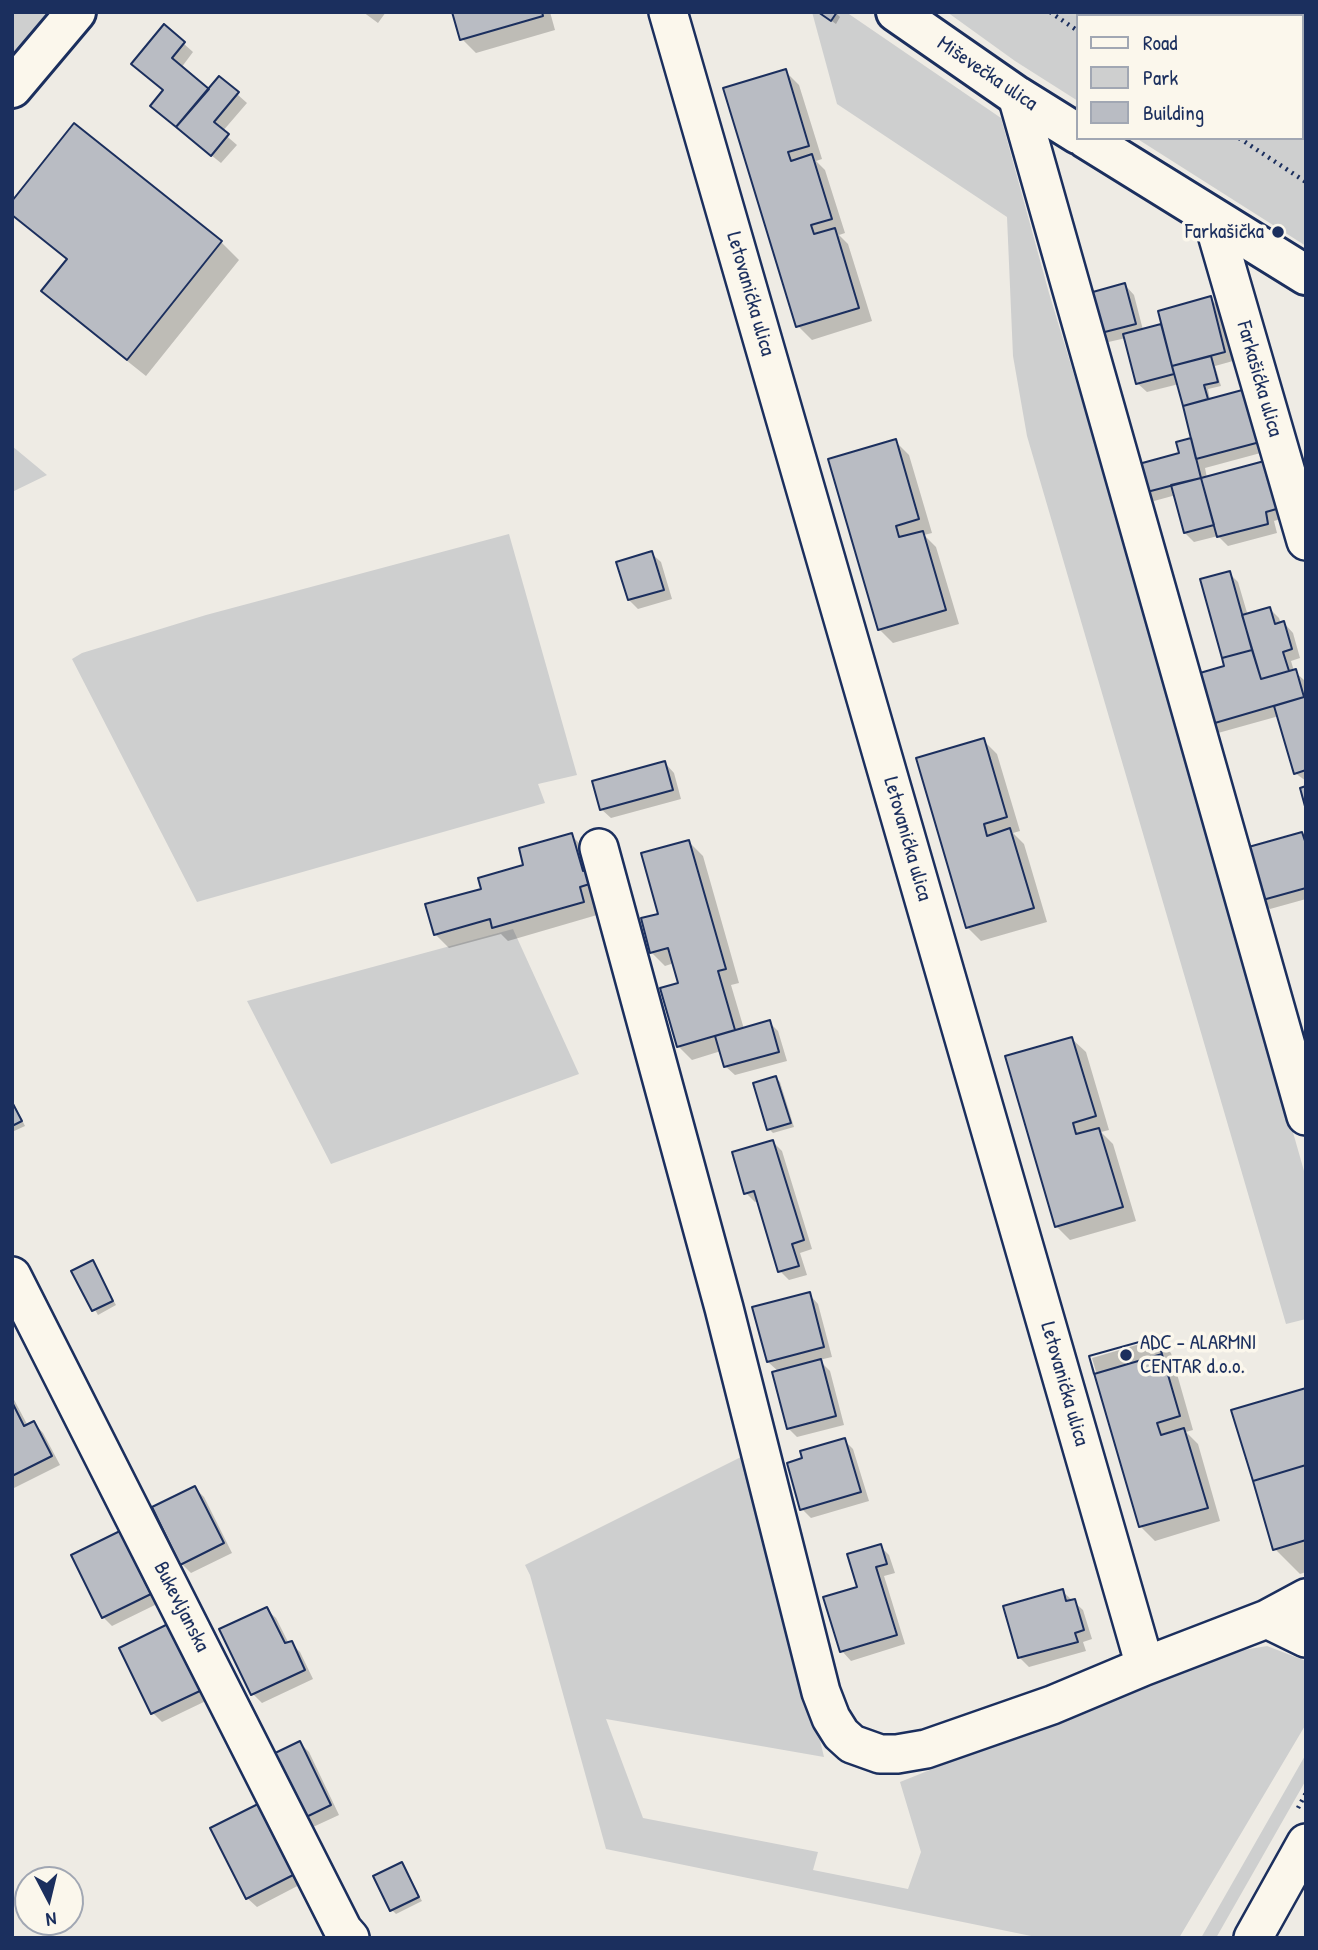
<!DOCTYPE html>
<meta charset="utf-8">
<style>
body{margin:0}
#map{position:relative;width:1318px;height:1950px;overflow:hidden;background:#eeebe4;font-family:"Patrick Hand",sans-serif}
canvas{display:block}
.frame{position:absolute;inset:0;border:14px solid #1b2f5e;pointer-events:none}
.legend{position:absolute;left:1076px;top:14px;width:228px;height:126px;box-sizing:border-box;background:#fbf7ec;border:2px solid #a1a7b3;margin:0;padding:9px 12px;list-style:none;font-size:21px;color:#1b2f5e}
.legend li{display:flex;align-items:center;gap:14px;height:35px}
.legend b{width:35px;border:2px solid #a1a7b3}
.north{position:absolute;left:14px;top:1866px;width:70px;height:70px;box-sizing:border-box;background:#fbf7ec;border:2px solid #a1a7b3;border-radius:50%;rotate:173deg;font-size:19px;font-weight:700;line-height:28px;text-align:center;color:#1b2f5e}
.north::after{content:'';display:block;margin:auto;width:24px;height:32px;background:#1b2f5e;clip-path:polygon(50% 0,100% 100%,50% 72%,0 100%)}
</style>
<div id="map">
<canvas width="1318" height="1950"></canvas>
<div class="frame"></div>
<ul class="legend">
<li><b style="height:9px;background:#fbf7ec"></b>Road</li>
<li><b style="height:19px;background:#cecfcf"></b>Park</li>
<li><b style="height:19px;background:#b9bcc3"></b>Building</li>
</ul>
<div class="north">N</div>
</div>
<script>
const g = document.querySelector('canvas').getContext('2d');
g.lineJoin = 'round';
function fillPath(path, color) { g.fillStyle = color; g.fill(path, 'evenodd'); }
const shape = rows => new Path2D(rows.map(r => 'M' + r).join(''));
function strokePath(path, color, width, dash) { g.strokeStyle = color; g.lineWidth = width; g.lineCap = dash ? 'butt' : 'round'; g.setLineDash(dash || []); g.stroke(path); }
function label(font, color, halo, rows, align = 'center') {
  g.font = font + ' "Patrick Hand",sans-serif'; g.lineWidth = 7; g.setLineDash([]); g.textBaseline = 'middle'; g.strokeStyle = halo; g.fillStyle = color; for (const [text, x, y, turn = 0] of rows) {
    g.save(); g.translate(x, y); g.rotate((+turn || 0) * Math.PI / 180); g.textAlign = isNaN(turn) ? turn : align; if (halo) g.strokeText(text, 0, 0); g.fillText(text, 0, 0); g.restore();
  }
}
fillPath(shape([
 [12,12,54,12,12,60],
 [812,12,846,12,1001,118,1049,293,1130,559,1306,1178,1306,1319,1286,1324,1027,436,1013,356,1007,217,837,104],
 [947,12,1306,12,1306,246,1136,138,1302,138,1302,16,1078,16,1078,101,1015,61],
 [12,446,47,475,12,492],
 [509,534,577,775,538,784,545,803,197,902,72,659,82,653,206,615],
 [513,929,579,1074,331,1164,247,1001],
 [751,1452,824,1757,606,1719,643,1818,818,1852,813,1870,908,1889,921,1852,900,1782,1219,1654,1267,1646,1306,1661,1306,1724,1179,1938,1041,1938,606,1849,530,1575,525,1565],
 [1306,1754,1306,1780,1216,1938,1201,1938]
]), '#cecfcf');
fillPath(shape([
 [363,12,386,12,378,23],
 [454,12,550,12,555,30,476,53,462,39],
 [819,12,835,12,840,17,836,24],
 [165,27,193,52,181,68,209,91,219,78,247,103,222,132,237,145,221,163,161,115,164,91],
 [785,71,799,85,822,159,816,161,825,170,845,233,839,235,848,244,872,321,812,340,798,326,725,90],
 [75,126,221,242,239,260,146,376,62,309,44,291,68,261,12,214],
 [1125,285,1134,295,1143,330,1163,325,1210,298,1219,307,1233,361,1215,366,1221,386,1208,389,1210,400,1245,391,1268,451,1205,468,1207,478,1267,462,1288,517,1274,521,1277,533,1228,546,1218,536,1194,542,1185,533,1176,495,1154,501,1144,492,1193,440,1179,384,1147,392,1137,383,1126,338,1104,343,1095,334],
 [895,441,909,455,932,533,924,535,936,547,959,624,893,643,879,629],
 [651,553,661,562,672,599,638,609,629,600],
 [1229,573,1238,582,1248,616,1270,609,1279,618,1281,624,1284,623,1293,633,1300,658,1291,661,1294,671,1304,680,1306,685,1306,781,1295,773,1279,716,1218,733,1209,724,1226,667],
 [983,740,997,754,1020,831,1013,833,1024,844,1047,922,981,941,967,927],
 [665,763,674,773,681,799,611,818,601,809],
 [1306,833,1306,899,1270,909,1261,900,1247,849],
 [571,835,585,849,609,896,593,901,597,915,508,941,501,934,449,948,435,934,483,890,525,866],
 [689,842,703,856,739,983,731,985,744,1029,769,1022,778,1031,787,1061,735,1075,725,1066,721,1051,692,1060,678,1046,680,984,674,963,665,966,651,952,660,915],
 [1072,1039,1086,1052,1109,1130,1101,1132,1113,1144,1136,1221,1070,1240,1056,1226],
 [776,1078,780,1082,794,1127,773,1133,769,1129],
 [12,1100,25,1126,12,1132],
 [773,1142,782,1151,812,1249,800,1253,807,1275,789,1280,780,1271,759,1201,755,1202,746,1193],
 [92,1262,116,1305,98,1315,74,1272],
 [809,1294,818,1304,832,1357,819,1360,830,1371,844,1425,797,1437,788,1428,779,1372,768,1362],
 [1157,1339,1171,1353,1193,1430,1186,1432,1198,1444,1220,1521,1155,1541,1141,1527,1092,1358],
 [1306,1390,1306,1572,1300,1574,1275,1549],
 [12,1396,28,1426,34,1423,43,1433,60,1465,12,1489],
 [844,1440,853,1449,869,1501,811,1518,802,1509],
 [195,1488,204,1497,232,1553,191,1573,182,1564],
 [120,1533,129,1542,159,1603,112,1626,103,1617],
 [880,1546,889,1555,895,1573,884,1576,905,1644,851,1661,842,1651,859,1588],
 [1062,1591,1083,1610,1092,1639,1083,1642,1086,1651,1029,1667,1020,1658,1005,1607],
 [266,1609,276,1618,289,1644,291,1643,300,1652,313,1679,262,1703,253,1694],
 [170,1625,210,1699,162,1722,153,1713],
 [300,1743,309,1752,339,1815,313,1827,304,1818],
 [263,1803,307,1881,257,1907,247,1898],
 [401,1864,422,1901,396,1914,392,1910]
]), '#0003');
const building = shape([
 [452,12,542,12,543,16,460,40,452,12],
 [818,12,837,12,831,21,818,12],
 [164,24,185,42,172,58,209,89,176,127,150,106,163,90,131,64,164,24],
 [786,69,809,146,788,152,791,161,812,154,832,219,811,225,814,234,835,228,859,308,796,327,723,88,786,69],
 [219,76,239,92,214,122,229,134,211,156,176,127,219,76],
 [74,123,222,241,127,360,41,291,67,259,12,215,12,201,74,123],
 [1125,283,1136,324,1093,335,1082,295,1125,283],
 [1211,296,1225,352,1172,366,1158,311,1211,296],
 [1161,324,1174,374,1136,384,1123,334,1161,324],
 [1211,356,1218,382,1204,385,1208,399,1183,406,1172,366,1211,356],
 [1246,389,1260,442,1196,459,1183,406,1246,389],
 [1191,438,1201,478,1143,493,1135,465,1179,453,1176,442,1191,438],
 [896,439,919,519,896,526,899,537,923,531,946,610,878,630,828,459,896,439],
 [1268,460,1280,508,1266,512,1268,524,1217,537,1201,478,1268,460],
 [1201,478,1214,525,1184,533,1171,485,1201,478],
 [652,551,664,590,628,600,616,562,652,551],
 [1230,571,1252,650,1222,658,1200,579,1230,571],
 [1270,607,1275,624,1284,621,1292,649,1283,652,1289,671,1261,679,1242,615,1270,607],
 [1252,650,1261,679,1296,669,1304,697,1208,725,1193,675,1224,666,1222,658,1252,650],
 [1304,697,1306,697,1306,770,1294,774,1274,706,1304,697],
 [984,738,1007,817,984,824,987,836,1010,828,1034,908,966,928,916,758,984,738],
 [665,761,673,790,600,810,592,781,665,761],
 [1306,786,1306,810,1300,788,1306,786],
 [1302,832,1306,844,1306,888,1259,901,1245,848,1302,832],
 [572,833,583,871,592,868,596,882,580,887,584,902,492,928,490,919,434,935,425,904,481,889,478,878,523,865,519,848,572,833],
 [689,840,726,969,718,971,735,1030,677,1047,660,988,678,983,668,948,650,953,641,918,658,914,641,853,689,840],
 [770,1020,779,1052,724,1067,715,1036,770,1020],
 [1072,1037,1096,1116,1073,1123,1076,1134,1099,1128,1123,1207,1055,1227,1005,1056,1072,1037],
 [776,1076,791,1123,767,1130,753,1083,776,1076],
 [12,1102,22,1121,12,1126,12,1102],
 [773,1140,804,1240,792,1244,799,1266,778,1272,754,1191,744,1194,732,1152,773,1140],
 [93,1260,113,1301,92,1311,71,1271,93,1260],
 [810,1292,824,1347,767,1362,752,1307,810,1292],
 [1157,1337,1180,1416,1157,1423,1161,1435,1184,1428,1208,1508,1139,1527,1089,1356,1157,1337],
 [1157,1337,1162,1354,1094,1374,1089,1356,1157,1337],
 [821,1359,836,1416,787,1429,772,1372,821,1359],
 [1306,1388,1306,1465,1253,1481,1231,1410,1306,1388],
 [12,1402,24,1426,34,1421,52,1456,12,1476,12,1402],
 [845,1438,861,1492,800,1510,787,1463,802,1458,800,1451,845,1438],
 [1306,1465,1306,1540,1273,1550,1253,1481,1306,1465],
 [195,1486,224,1543,180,1565,152,1507,195,1486],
 [120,1531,151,1594,102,1618,71,1555,120,1531],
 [881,1544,887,1564,876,1567,897,1635,840,1652,823,1597,857,1587,847,1554,881,1544],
 [1063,1589,1066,1601,1075,1599,1084,1630,1075,1633,1078,1642,1018,1658,1003,1606,1063,1589],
 [267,1607,285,1643,292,1641,305,1670,251,1695,219,1629,267,1607],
 [170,1623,202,1690,151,1714,119,1648,170,1623],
 [300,1741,331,1805,302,1819,271,1755,300,1741],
 [264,1801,299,1872,246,1899,210,1828,264,1801],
 [402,1862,419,1897,390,1911,373,1876,402,1862]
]);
fillPath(building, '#b9bcc3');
strokePath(building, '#1b2f5e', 2);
const minor = shape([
 [668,12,1145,1666,1267,1619,1306,1598],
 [1017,96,1306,1116],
 [1212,217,1306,541],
 [599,848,724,1308,821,1692,831,1718,841,1734,852,1744,880,1754,897,1754,926,1749,1052,1705,1145,1666],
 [12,1276,343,1930,350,1938],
 [1267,1619,1306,1638],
 [1253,1938,1306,1843]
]);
const tertiary = shape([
 [896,12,1017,96,1078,134],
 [12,88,76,12],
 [1085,138,1306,275]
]);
strokePath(minor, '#1b2f5e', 42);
strokePath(tertiary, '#1b2f5e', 44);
strokePath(shape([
 [1050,12,1078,31],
 [1239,138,1306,182],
 [1298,1808,1306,1793]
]), '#1b2f5e', 4.5, [2, 5]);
strokePath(minor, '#fbf7ec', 37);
strokePath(tertiary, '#fbf7ec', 38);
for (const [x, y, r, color] of [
 [1278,232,7,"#1b2f5e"],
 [1126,1355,7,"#1b2f5e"]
]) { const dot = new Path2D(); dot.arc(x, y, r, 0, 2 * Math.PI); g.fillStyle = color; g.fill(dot); strokePath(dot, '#fbf7ec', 2.5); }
label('21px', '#1b2f5e', '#fbf7ec', [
 ["Miševečka ulica",987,74,34],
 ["Letovanićka ulica",750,294,74],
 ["Farkašićka ulica",1259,379,74],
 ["Letovanićka ulica",907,839,74],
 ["Letovanićka ulica",1064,1384,74],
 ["Bukevljanska",181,1607,63]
]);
label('21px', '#1b2f5e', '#fbf7ec', [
 ["Farkašička",1264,232],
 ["ADC - ALARMNI",1140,1343,"left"],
 ["CENTAR d.o.o.",1140,1367,"left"]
], 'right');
</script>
